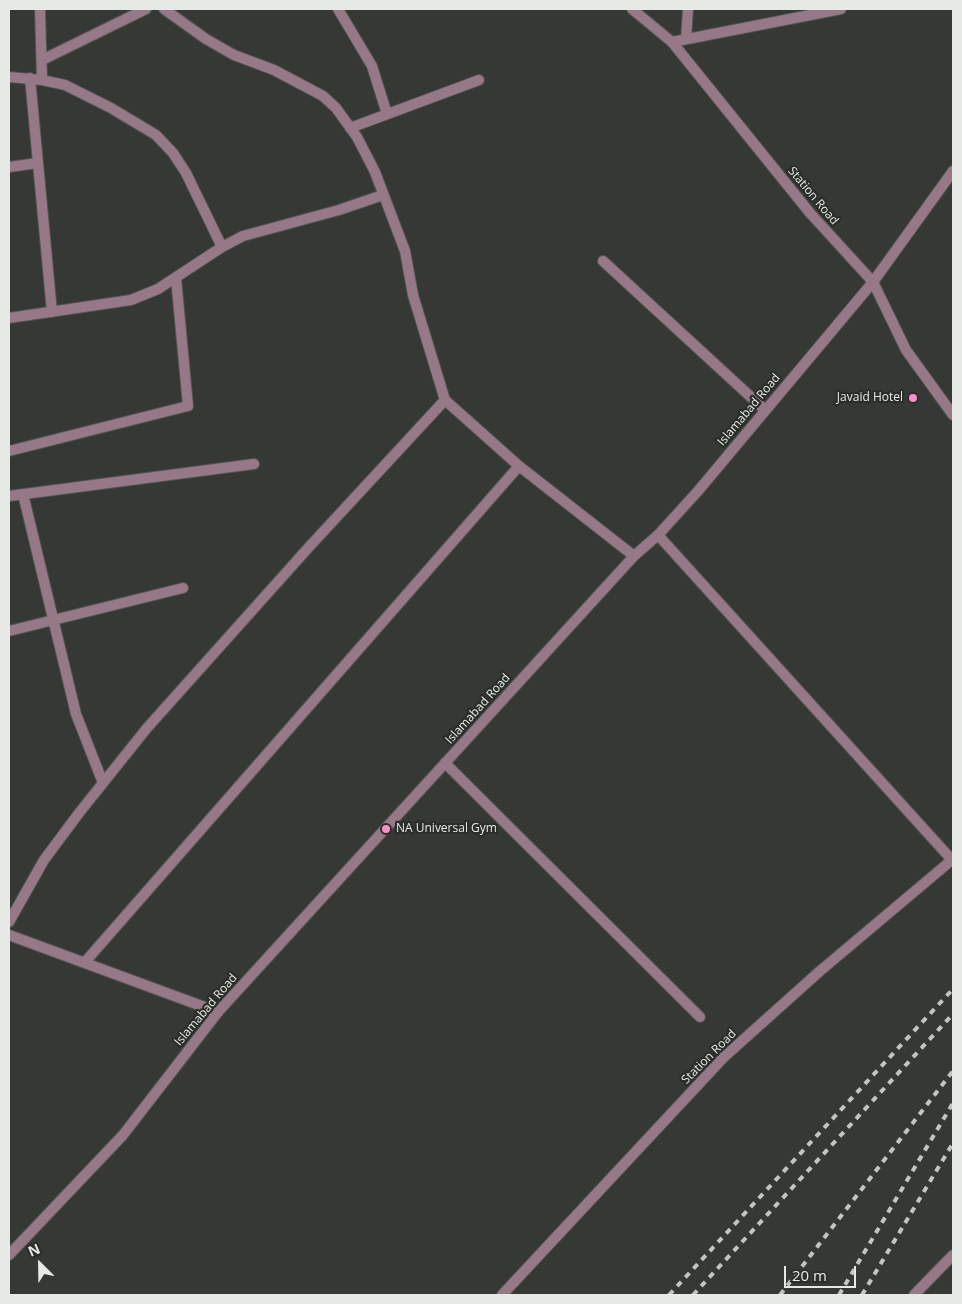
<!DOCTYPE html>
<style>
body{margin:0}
#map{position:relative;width:962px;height:1304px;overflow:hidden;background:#353835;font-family:"Open Sans",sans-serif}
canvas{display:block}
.frame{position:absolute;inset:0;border:10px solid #e7e9e7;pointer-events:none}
.north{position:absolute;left:15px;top:1239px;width:50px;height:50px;-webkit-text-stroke:4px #2b2e2b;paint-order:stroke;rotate:337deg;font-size:14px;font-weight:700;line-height:20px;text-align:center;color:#e7e9e7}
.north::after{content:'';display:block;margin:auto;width:18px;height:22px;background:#e7e9e7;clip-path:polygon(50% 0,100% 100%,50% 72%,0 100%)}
.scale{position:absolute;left:784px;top:1266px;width:72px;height:22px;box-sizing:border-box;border:2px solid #e7e9e7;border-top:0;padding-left:6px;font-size:15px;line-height:18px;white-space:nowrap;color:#e7e9e7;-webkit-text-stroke:4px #2b2e2b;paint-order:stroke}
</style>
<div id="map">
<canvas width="962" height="1304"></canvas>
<div class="frame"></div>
<div class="north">N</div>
<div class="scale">20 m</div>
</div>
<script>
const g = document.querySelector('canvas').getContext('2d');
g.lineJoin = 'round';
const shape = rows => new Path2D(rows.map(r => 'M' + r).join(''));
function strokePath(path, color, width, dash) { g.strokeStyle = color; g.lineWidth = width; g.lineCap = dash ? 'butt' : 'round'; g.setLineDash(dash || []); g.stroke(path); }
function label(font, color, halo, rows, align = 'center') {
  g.font = font + ' "Open Sans",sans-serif'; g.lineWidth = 4.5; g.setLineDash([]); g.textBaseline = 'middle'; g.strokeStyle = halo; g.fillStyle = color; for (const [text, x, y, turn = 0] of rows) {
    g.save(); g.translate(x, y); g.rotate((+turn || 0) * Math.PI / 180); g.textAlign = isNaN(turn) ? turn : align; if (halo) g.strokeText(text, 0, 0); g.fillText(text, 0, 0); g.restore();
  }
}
const minor = shape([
 [40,9,42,80],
 [164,9,206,39,234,55,274,70,323,96,336,108,357,137,375,172,405,251,413,295,445,400,519,466,634,556],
 [338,9,372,66,387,114],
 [686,39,688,9],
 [672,42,841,9],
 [42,60,146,9],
 [9,77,42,80,65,85,111,108,156,135,173,153,186,173,222,247],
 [30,78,52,312],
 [350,128,479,80],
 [9,167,38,163],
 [603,261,765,410],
 [9,318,131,300,158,289,222,247,243,236,339,210,383,195],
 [9,451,188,406,176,278],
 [23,494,76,714,103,783],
 [9,496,254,464],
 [658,535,952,860],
 [9,631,183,588],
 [445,763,700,1017],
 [9,922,44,860,79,813,147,728,309,547,445,400],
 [9,935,218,1012],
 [85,962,519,466],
 [914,1295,953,1255]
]);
const tertiary = shape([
 [632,9,672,42,810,213,873,282,906,350,953,415],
 [9,1255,123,1135,218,1012,634,556,658,535,698,491,873,282,953,171],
 [502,1295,724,1057,820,971,953,859]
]);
strokePath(minor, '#515451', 12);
strokePath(tertiary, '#515451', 12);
strokePath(minor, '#967886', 10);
strokePath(tertiary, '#967886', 10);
strokePath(shape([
 [669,1295,953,989],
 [693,1295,953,1014],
 [780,1295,953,1071],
 [839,1295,953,1103],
 [862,1295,953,1143]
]), '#c2c5c2', 4, [6, 6]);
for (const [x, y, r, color] of [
 [913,398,5,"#fb8fc5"],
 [386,829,5,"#fb8fc5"]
]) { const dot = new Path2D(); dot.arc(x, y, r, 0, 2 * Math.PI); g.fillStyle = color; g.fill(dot); strokePath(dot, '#2b2e2b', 2); }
label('12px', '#e7e9e7', '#2b2e2b', [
 ["Station Road",813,196,50],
 ["Islamabad Road",749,410,-50],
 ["Islamabad Road",478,709,-48],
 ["Islamabad Road",206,1010,-50],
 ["Station Road",709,1057,-45]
]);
label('12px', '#e7e9e7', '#2b2e2b', [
 ["Javaid Hotel",903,398],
 ["NA Universal Gym",396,829,"left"]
], 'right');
</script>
